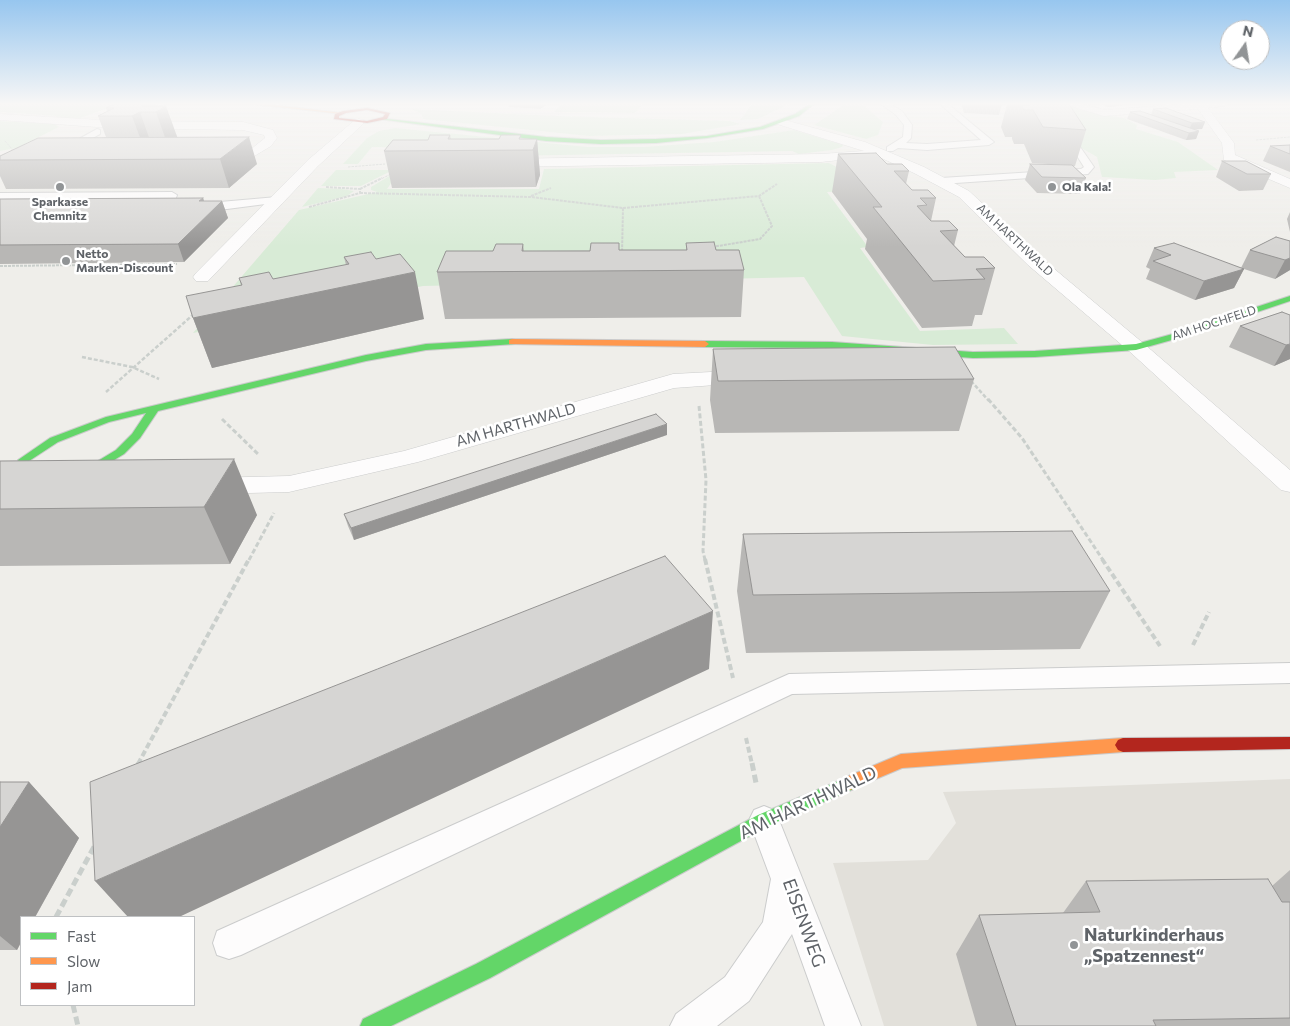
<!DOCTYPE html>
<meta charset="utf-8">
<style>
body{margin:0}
#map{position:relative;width:1290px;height:1026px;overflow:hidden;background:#efeeea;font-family:Commissioner,sans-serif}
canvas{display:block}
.legend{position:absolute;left:20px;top:916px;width:175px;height:90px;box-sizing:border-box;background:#fff;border:1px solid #bfc1c3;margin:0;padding:6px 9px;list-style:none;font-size:15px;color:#5f6368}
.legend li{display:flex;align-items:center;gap:10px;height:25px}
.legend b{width:25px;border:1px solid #bfc1c3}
.north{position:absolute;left:1220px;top:20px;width:50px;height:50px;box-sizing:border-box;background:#fff;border:1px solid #bfc1c3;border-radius:50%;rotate:13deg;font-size:14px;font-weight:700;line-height:20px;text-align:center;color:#5f6368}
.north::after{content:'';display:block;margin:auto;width:18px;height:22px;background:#919496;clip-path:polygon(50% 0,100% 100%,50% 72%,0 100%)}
</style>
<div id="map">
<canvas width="1290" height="1026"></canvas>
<ul class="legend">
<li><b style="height:6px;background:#63d668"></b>Fast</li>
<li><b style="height:6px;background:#ff974d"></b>Slow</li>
<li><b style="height:6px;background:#b3261e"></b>Jam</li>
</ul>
<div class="north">N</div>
</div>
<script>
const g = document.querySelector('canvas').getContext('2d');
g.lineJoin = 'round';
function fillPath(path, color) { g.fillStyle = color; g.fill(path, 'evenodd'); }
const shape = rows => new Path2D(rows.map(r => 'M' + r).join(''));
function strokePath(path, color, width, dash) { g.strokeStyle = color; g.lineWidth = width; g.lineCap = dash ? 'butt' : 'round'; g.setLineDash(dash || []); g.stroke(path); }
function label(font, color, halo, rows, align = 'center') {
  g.font = font + ' Commissioner,sans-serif'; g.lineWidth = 5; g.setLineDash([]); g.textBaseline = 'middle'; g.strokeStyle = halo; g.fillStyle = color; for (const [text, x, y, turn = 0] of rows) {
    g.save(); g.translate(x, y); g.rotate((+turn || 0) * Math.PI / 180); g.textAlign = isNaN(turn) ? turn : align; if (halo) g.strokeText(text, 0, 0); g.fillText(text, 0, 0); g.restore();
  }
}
fillPath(shape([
 [1290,779,1290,1026,884,1026,833,863,928,860,956,823,943,792]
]), '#e2e0da');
fillPath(shape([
 [0,104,119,104,75,120,53,118,57,116,0,112],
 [561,104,642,104,635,113,554,112],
 [752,104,789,104,758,119,740,120],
 [845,104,862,104,883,122,878,135,866,139,814,125],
 [1014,104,1064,104,1094,113,1124,118,1137,125,1136,129,1178,142,1218,170,1174,172,1176,178,1155,180,1102,177,1097,157,1050,130],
 [412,109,557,116,730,121,741,124,682,134,589,136,423,119,421,114],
 [0,121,54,124,59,127,17,148,0,151],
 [395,128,588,147,643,147,714,142,794,130,843,145,842,147,832,150,799,154,792,151,447,157,420,148,372,147,358,164,343,164,367,138,379,131],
 [829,163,881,190,827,192,868,247,860,248,920,331,1004,328,1018,344,933,345,842,336,804,277,423,286,193,333,299,210,377,192,371,190,371,187,401,169,387,189,539,189,544,169],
 [336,170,393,170,361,186,321,186],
 [318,188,342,189,354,191,347,196,302,207]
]), '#d8ebd6');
const lane = shape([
 [881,104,890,104,902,111,912,125,911,138,906,143,927,144,981,140,940,104,948,104,994,142,989,145,927,150,898,148,893,151,887,151,887,147,903,137,904,125,896,115,881,104],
 [97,129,100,130,100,134,67,152,59,150,97,129],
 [1071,137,1074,138,1094,167,1088,174,941,184,936,181,941,178,1081,169,1084,167,1067,140,1071,137],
 [172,192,177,195,175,201,147,208,143,207,143,203,161,198,35,199,29,203,38,203,43,206,38,209,19,208,17,203,21,199,0,199,0,193,172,192],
 [277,197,281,198,281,202,227,209,197,210,192,207,197,204,277,197],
 [1290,663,1290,683,792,694,241,955,229,959,217,955,213,943,217,931,789,674,1290,663],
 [764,806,774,810,779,820,861,1026,825,1026,792,934,749,1001,717,1026,670,1026,676,1014,725,977,763,922,771,879,749,820,754,810,764,806]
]);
const street = shape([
 [152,104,166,104,128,121,243,122,273,130,277,138,271,146,251,158,245,154,265,138,264,135,243,130,111,128,0,120,0,114,117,121,118,117,152,104],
 [1069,104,1084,104,1105,110,1183,104,1226,104,1225,106,1208,108,1234,143,1235,155,1290,179,1290,188,1224,160,1222,143,1198,109,1104,116,1070,106,1069,104],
 [359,119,363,120,363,124,318,166,208,281,196,281,193,277,196,273,308,160,355,120,359,119],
 [781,119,865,142,924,167,969,191,1040,257,1143,343,1290,470,1290,492,1281,490,1129,351,1028,265,959,197,914,173,877,156,821,162,500,167,493,163,500,159,821,154,864,151,777,124,775,122,781,119],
 [749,370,757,372,760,377,757,382,674,388,418,462,289,492,208,494,199,492,195,486,199,480,208,478,289,476,404,451,673,374,749,370]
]);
const fast = shape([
 [810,104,814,104,799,116,763,129,707,138,656,143,601,144,546,141,378,119,380,118,546,137,601,140,656,139,707,136,760,127,795,114,810,104],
 [1290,296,1290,301,1186,336,1136,350,1035,357,973,358,832,348,705,347,701,344,705,341,832,342,973,352,1035,351,1136,344,1180,332,1290,296],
 [512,339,515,340,515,344,426,350,366,361,158,411,140,438,124,454,81,480,56,487,25,477,18,460,50,438,106,417,366,355,426,344,512,339],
 [146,413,132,434,116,450,73,476,56,480,33,473,29,461,58,442,109,422,146,413],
 [850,776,856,778,858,783,856,788,770,825,490,978,391,1026,360,1026,363,1019,476,964,758,815,850,776]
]);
const slow = shape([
 [253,104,264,104,343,113,341,114,253,104],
 [512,339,705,341,709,344,705,347,509,344,509,340,512,339],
 [1123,738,1128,740,1131,745,1128,750,1123,752,902,768,850,790,844,788,842,783,844,778,901,754,1123,738]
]);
const jam = shape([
 [367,108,390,113,387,119,367,123,334,119,335,114,343,111,367,108],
 [367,110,385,114,383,117,367,121,339,118,339,116,346,113,367,110],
 [1290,737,1290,749,1123,752,1118,750,1115,745,1118,740,1123,738,1290,737]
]);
strokePath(lane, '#cbcccc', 2);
strokePath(street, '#cbcccc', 1);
strokePath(fast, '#cacacb', 2);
strokePath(slow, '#cacacb', 2);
strokePath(jam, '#cacacb', 2);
strokePath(shape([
 [558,115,565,104],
 [1256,140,1290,137],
 [5,141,12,149,12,154],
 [348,167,385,164],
 [379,180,393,173]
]), '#cacfcc', 1, [2.5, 1]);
strokePath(shape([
 [360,189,382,178],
 [360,193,531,197,623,208,622,254],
 [531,196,551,188],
 [309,207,360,193,360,189,326,187],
 [623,208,759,196,777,184],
 [712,247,760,239,772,226,759,196],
 [0,266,177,264]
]), '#cacfcc', 2, [3, 1]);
strokePath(shape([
 [82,357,132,367,159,379],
 [971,381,989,401],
 [106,392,195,313]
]), '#cacfcc', 2.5, [4, 2]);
strokePath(shape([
 [988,399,1022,438,1103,560],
 [699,406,706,480,703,551,705,560],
 [222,419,259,455],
 [249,560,274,513]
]), '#cacfcc', 3, [5, 2.5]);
strokePath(shape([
 [705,559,733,678],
 [1102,559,1160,646],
 [1193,645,1209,612],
 [746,738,752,764],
 [138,764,249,559]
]), '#cacfcc', 4, [6, 3]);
strokePath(shape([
 [752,763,756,783],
 [138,765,139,763],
 [56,917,95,845],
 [73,1005,78,1026]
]), '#cacfcc', 5, [8, 4]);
fillPath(lane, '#fdfcfc');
fillPath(street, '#fdfcfc');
fillPath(fast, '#63d668');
fillPath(slow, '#ff974d');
fillPath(jam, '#b3261e');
fillPath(shape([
 [114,104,155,104,177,137,257,164,229,188,6,189,0,176,0,156,106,137,98,116,107,111,106,108],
 [508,104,547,104,540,109,509,107],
 [961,104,1002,104,999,115,964,113],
 [1007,104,1058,104,1086,130,1075,166,1073,166,1086,178,1080,194,1037,193,1025,180,1030,164,1063,165,1032,163,1024,144,1014,144,1012,139,1012,137,1005,137,1001,127],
 [1099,104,1124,104,1124,105,1108,107],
 [1153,109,1205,122,1202,129,1193,129,1199,131,1196,139,1186,140,1127,119,1130,112,1151,115],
 [450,135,451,139,537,139,540,175,536,187,392,188,384,151,428,140],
 [1290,145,1290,172,1263,161,1270,146],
 [838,154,887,164,909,171,906,184,912,190,936,198,931,221,958,230,954,246,965,257,995,268,982,315,975,315,972,326,922,328,865,249,867,239,832,192],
 [1222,161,1271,174,1263,190,1239,191,1216,177],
 [203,198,204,201,222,201,228,218,184,262,0,264,0,199],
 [1290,212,1290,232,1287,219],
 [1276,237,1290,270,1275,279,1244,269,1234,288,1195,300,1146,279,1150,269,1146,267,1154,248,1241,268,1250,250],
 [686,243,716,250,744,270,741,317,445,319,437,272,493,251,523,244,524,251,686,250],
 [344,257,424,319,212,368,193,318,241,285,239,278,273,279,346,265],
 [1282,312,1290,359,1274,366,1229,347,1240,326],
 [713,349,974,379,959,431,715,433,710,400],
 [667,435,354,540,348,526,344,514],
 [0,461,257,515,230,564,0,566],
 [743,534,1110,591,1080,649,746,653,737,591],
 [0,782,29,782,79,838,17,950,0,950],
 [1290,870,1290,1026,977,1026,956,954,979,915,1063,913,1086,881,1272,886]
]), '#b8b7b5');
fillPath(shape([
 [146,104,155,104,158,111,166,106,178,139,168,146,156,112,142,106],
 [540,104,547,104,540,109],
 [1109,104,1124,104,1124,105,1108,107],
 [140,112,152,146,145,151,132,116],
 [1205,122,1202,129,1189,130,1192,123],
 [1199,131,1196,139,1186,140,1189,133],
 [249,137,257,164,229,188,220,159],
 [537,139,540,175,536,187,533,150],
 [203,198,208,214,222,201,228,218,184,262,178,244,199,201],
 [1290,258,1290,270,1275,279,1285,260],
 [1244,269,1234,288,1195,300,1204,281],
 [415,272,424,319,212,368,193,318],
 [1290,344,1290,359,1274,366,1286,345],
 [667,424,667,435,354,540,351,528],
 [234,459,257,515,230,564,204,507],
 [713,611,709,669,179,917,128,917,95,881],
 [29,782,79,838,35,917,21,917,21,942,17,950,0,936,0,827]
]), '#969594');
const building = shape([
 [114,104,146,104,142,106,166,106,156,112,140,112,132,116,98,116,114,108,106,108,114,104],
 [1014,104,1069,104,1086,130,1043,127,1033,110,1024,110,1021,105,1030,105,1014,104],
 [1166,108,1205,122,1192,123,1153,109,1166,108],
 [1140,111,1199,131,1189,133,1130,112,1140,111],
 [430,135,450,135,448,139,499,139,501,135,521,135,519,139,537,139,533,150,384,151,393,140,428,140,430,135],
 [249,137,220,159,0,160,0,156,38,138,249,137],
 [1290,145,1290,154,1270,146,1290,145],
 [876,153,887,164,902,164,909,171,894,171,912,190,928,190,936,198,920,198,927,205,917,206,931,221,949,221,958,230,940,231,965,257,984,257,995,268,976,269,985,279,933,281,873,207,882,207,838,154,876,153],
 [1222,161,1246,161,1271,174,1247,174,1222,161],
 [1030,164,1072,165,1086,178,1042,177,1030,164],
 [203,198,199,201,222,201,178,244,0,245,0,199,203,198],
 [1276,237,1290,241,1290,258,1285,260,1250,250,1276,237],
 [714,242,716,250,739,250,744,270,437,272,446,251,493,251,496,244,523,244,522,251,590,251,591,243,619,243,619,250,687,250,686,243,714,242],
 [1174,243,1244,269,1204,281,1153,261,1171,255,1154,248,1174,243],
 [371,252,376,259,400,254,415,272,193,318,186,296,242,285,239,278,269,272,273,279,349,264,344,257,371,252],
 [1282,312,1290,315,1290,344,1286,345,1240,326,1282,312],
 [955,347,974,379,718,381,713,349,955,347],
 [656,414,667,424,351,528,344,514,656,414],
 [234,459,204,507,0,509,0,461,234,459],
 [1072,531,1110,591,753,595,743,534,1072,531],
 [665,556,713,611,95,881,90,782,665,556],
 [0,782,29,782,0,827,0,782],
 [1268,879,1282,902,1290,902,1290,1018,1153,1020,1156,1026,1016,1026,979,915,1100,912,1086,881,1268,879]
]);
fillPath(building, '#d6d5d3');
strokePath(building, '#969594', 1);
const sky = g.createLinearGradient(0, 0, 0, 247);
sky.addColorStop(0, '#97c6ef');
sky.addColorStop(0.42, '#f8f7f6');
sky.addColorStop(1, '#f8f7f600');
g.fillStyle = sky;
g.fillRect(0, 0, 1290, 247);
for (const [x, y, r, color] of [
 [60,187,5,"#919496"],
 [1052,187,5,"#919496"],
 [66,261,5,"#919496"],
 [1074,945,5,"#919496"]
]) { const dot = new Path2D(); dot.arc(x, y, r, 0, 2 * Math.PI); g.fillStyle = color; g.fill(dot); strokePath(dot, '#fff', 2); }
label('bold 12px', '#5f6368', '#fff', [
 ["Ola Kala!",1062,187],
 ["Sparkasse",60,202,"center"],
 ["Chemnitz",60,216,"center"],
 ["Netto",76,254],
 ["Marken-Discount",76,268]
], 'left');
label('12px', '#5f6368', '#fff', [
 ["AM HARTHWALD",1015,240,43],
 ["AM HOCHFELD",1214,323,-18]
]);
label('15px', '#5f6368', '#fff', [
 ["AM HARTHWALD",516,425,-16]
]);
label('18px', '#5f6368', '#fff', [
 ["AM HARTHWALD",808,803,-25],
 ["EISENWEG",804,923,70]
]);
label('bold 18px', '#5f6368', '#fff', [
 ["Naturkinderhaus",1084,935],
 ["„Spatzennest“",1084,956]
], 'left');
</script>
